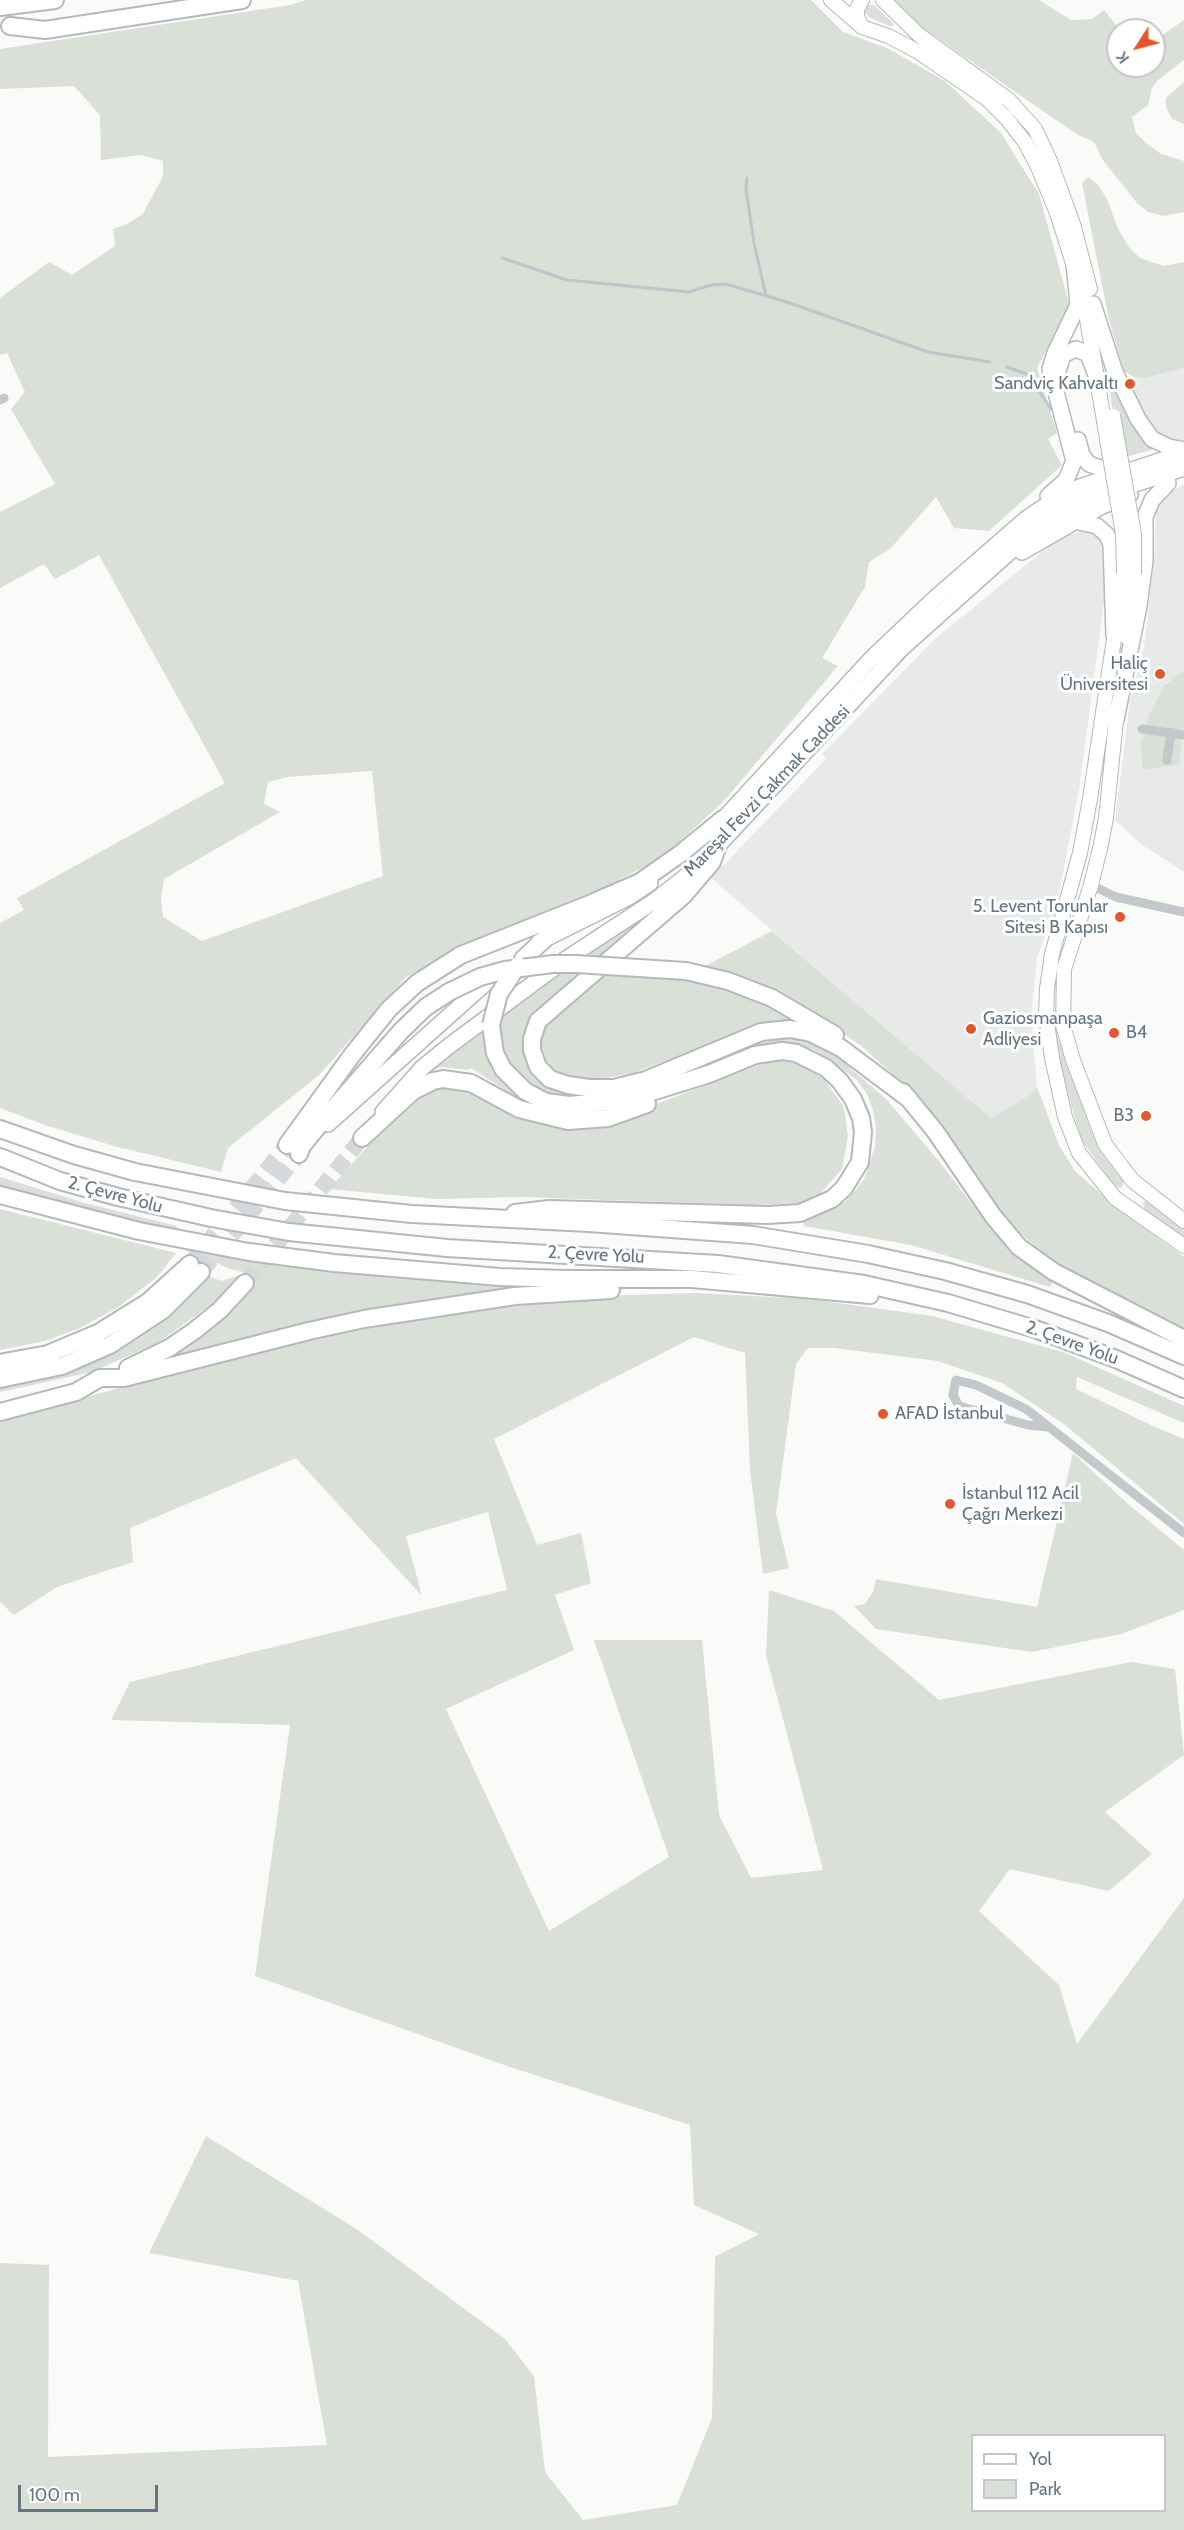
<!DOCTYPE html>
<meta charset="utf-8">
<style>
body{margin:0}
#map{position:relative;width:1184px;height:2530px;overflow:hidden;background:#fafaf8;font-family:Cabin,sans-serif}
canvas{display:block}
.legend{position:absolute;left:971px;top:2434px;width:195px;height:78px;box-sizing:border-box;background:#fff;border:2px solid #c1c8cd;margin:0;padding:8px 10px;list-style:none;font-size:18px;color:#657683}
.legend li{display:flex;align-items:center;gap:12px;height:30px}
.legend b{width:30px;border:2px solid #c1c8cd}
.north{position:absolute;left:1106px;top:18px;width:60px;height:60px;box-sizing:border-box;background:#fff;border:2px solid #c1c8cd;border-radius:50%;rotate:234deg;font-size:16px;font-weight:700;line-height:24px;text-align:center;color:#657683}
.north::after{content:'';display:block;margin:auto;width:21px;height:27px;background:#e4572e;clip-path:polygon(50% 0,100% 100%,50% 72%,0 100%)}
.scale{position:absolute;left:18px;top:2485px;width:140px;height:27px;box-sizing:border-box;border:3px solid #657683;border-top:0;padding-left:8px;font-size:18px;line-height:21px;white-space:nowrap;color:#657683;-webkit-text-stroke:4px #fff;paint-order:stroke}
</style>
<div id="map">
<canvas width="1184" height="2530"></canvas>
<ul class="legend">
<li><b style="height:8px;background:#fff"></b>Yol</li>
<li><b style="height:16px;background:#dadfd7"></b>Park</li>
</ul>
<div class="north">K</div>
<div class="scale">100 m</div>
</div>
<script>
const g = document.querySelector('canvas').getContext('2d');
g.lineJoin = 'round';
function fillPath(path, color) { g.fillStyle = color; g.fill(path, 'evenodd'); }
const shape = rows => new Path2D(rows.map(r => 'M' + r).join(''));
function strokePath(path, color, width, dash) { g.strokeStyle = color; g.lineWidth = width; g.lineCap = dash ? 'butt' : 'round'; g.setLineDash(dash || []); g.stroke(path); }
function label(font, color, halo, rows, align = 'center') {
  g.font = font + ' Cabin,sans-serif'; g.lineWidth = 6; g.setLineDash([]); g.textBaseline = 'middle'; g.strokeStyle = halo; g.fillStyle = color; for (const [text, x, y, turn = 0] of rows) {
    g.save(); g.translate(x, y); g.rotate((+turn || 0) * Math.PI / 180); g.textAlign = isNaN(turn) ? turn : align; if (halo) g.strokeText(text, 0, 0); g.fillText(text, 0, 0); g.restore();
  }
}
fillPath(shape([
 [1184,368,1184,443,1157,437,1129,390,1134,377,1145,378],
 [1184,484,1184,872,1141,844,1115,820,1130,701,1144,647,1154,563,1156,508,1160,499],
 [1083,531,1100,536,1106,545,1108,572,1079,790,1057,904,1037,958,1031,1019,1037,1087,1030,1095,991,1118,711,878,826,759,822,754,936,638,1059,538]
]), '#e8e9e9');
fillPath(shape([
 [306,0,811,0,843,32,887,48,945,81,1001,133,1039,194,1070,307,1037,368,1057,433,1048,439,1062,465,989,531,954,528,936,497,890,549,869,562,865,587,822,658,838,666,724,801,663,857,607,886,474,940,406,977,319,1075,228,1148,221,1172,114,1146,45,1125,0,1108,0,923,24,910,17,898,225,783,99,555,55,579,44,564,0,588,0,512,55,484,11,409,25,392,7,353,0,355,0,298,49,262,72,275,115,246,113,229,127,224,143,214,163,176,163,161,141,155,101,160,100,115,74,86,0,89,0,49,290,5],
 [372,771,383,876,202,941,163,917,161,897,164,879,280,812,264,804,268,782,287,777],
 [894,0,1039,0,1071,20,1092,19,1104,10,1120,30,1118,30,1118,66,1154,66,1154,41,1184,20,1184,60,1158,80,1152,88,1148,105,1132,117,1136,133,1147,144,1161,154,1184,161,1184,212,1163,216,1148,212,1137,203,1102,159,1094,142,1078,135,918,25],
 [868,5,874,5,894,24,891,27,869,17,864,11],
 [1184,82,1184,124,1172,119,1166,107,1166,98],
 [1088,177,1098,185,1107,199,1118,229,1129,247,1140,258,1164,266,1184,262,1184,368,1145,378,1134,377,1124,371,1109,320,1082,183],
 [1107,360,1155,449,1125,457,1121,434,1112,408],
 [1184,671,1184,722,1179,764,1143,770,1141,746,1149,715,1164,687,1178,674],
 [662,906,526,1043,571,1092,699,1064,768,1040,791,1038,815,1044,839,1058,887,1100,938,1160,993,1231,1019,1256,1053,1280,1050,1287,911,1245,804,1226,804,1221,823,1213,841,1201,844,1203,854,1192,864,1179,869,1166,875,1146,876,1128,873,1110,867,1094,857,1080,824,1056,812,1049,791,1044,593,1099,545,1095,520,1079,501,1051,499,1017,592,949],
 [772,931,991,1118,1030,1095,1037,1087,1059,1145,1075,1171,1117,1208,1184,1257,1184,1330,1053,1261,1014,1228,915,1095,864,1048,801,1004,751,981,705,966],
 [603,972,665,976,703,984,732,991,793,1018,791,1021,758,1026,633,1073,600,1079,565,1076,550,1068,544,1057,543,1049,538,1048,540,1037,544,1026],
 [483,1027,488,1046,544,1108,516,1097,471,1068,468,1070,442,1067,429,1071],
 [1057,1036,1092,1133,1105,1158,1124,1181,1122,1188,1117,1187,1112,1182,1082,1141,1063,1078,1054,1037],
 [771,1060,797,1063,824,1079,844,1107,848,1136,842,1169,817,1197,804,1203,751,1205,522,1197,436,1199,329,1189,408,1102,431,1087,455,1082,519,1114,651,1106],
 [0,1177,85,1203,177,1226,176,1232,0,1189],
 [1146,1200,1184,1228,1184,1237,1144,1209,1143,1203],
 [0,1209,176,1253,156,1278,117,1308,80,1328,45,1341,0,1350],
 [180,1246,525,1282,524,1288,436,1298,379,1308,292,1326,172,1358,171,1355,239,1300,259,1277,231,1269,180,1248],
 [207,1275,221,1281,241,1275,216,1301,159,1342,92,1372,0,1392,0,1383,56,1374,103,1358,130,1343,173,1311],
 [696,1293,809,1299,932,1316,1063,1352,1184,1406,1184,1423,1077,1377,1076,1389,1153,1426,1184,1439,1184,1524,1064,1424,1002,1383,938,1361,834,1348,808,1348,796,1364,776,1514,789,1568,763,1574,750,1470,745,1353,694,1337,494,1439,537,1545,581,1533,591,1583,555,1595,574,1650,446,1709,549,1931,669,1857,594,1640,702,1640,719,1815,751,1878,823,1870,766,1655,769,1590,834,1611,939,1700,1131,1662,1175,1669,1184,1755,1105,1812,1152,1854,1109,1891,1010,1869,979,1911,1059,1985,1077,2044,1184,1898,1184,2530,0,2530,0,2263,49,2265,48,2457,327,2445,298,2281,149,2253,206,2136,358,2230,505,2339,534,2376,545,2472,583,2520,677,2505,712,2418,715,2257,759,2234,694,2205,690,2125,510,2067,255,1976,290,1725,111,1720,130,1682,507,1590,488,1512,406,1536,422,1596,296,1458,130,1528,133,1562,57,1587,14,1615,0,1602,0,1421,195,1367,371,1327,494,1305,595,1296],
 [972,2436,1164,2436,1164,2510,972,2510],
 [1073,1453,1128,1504,1184,1550,1184,1610,1121,1634,1032,1652,876,1629,854,1606,865,1604,873,1592,876,1579,1037,1607]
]), '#dadfd7');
strokePath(shape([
 [747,178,746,189,754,243,766,296],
 [502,258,567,280,689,292,711,285,726,284,787,302,928,352,990,362],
 [1007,367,1027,374,1052,410]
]), '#bbc7cb', 3);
strokePath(shape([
 [190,1264,287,1145],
 [201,1272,299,1154],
 [245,1283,362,1138]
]), '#d5d9db', 16, [16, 8]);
const secondary = shape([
 [831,0,862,27,888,36,917,51,987,99,1006,118,1025,142,1038,167,1057,213,1083,295,1104,421],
 [862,0,857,9,857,17,862,27],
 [883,0,919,35,1009,100,1035,129,1050,161,1073,224,1090,289],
 [1124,573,1090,799,1080,853,1052,954,1047,989,1046,1016,1052,1058,1065,1117,1079,1153,1115,1198,1184,1246],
 [1126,637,1134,574],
 [1117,710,1106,818,1101,844,1091,885,1064,969,1063,1025,1073,1060,1105,1144,1132,1180,1184,1221]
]);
const primary = shape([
 [1093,304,1115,372,1138,419,1152,439,1169,447,1184,450],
 [1058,371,1063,355,1076,349,1088,354,1096,375],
 [1078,440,1082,455,1089,464,1118,474],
 [1048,496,1066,480,1074,461,1050,369,1055,353,1078,305,1074,263],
 [1075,521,1097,526,1107,535,1111,545,1114,635],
 [1022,552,1102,506,1130,495],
 [1116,720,1139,606,1145,561,1145,517,1152,500,1168,483],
 [716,827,871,659,933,600,1026,519,1051,502,1080,487,1184,453],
 [539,942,629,897,650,883],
 [383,1112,423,1067,449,1046,566,959,656,900,699,866,901,649,1031,533,1062,512,1085,500,1184,468],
 [328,1124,498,972]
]);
const highway = shape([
 [0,7,55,0],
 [10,26,45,30,242,0],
 [717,848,712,862,683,896,538,1021,532,1039,532,1050,538,1067,550,1079,568,1085,589,1088,614,1088,646,1080,761,1032,790,1029,811,1033,841,1048,909,1099],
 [523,959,548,936],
 [772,998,835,1035],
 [491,1025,495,1053,503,1069,525,1091,546,1102,569,1105,626,1100,709,1074,755,1055,782,1051,796,1053,826,1068,840,1081,853,1099,861,1118,863,1132,860,1162,844,1188,832,1199,800,1213,768,1215,549,1209,515,1213],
 [903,1092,935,1131,993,1216,1019,1247,1054,1272,1184,1339],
 [0,1129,74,1155,135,1172,285,1201,412,1214,589,1223,753,1235,868,1254,945,1271,1027,1294,1108,1323,1184,1356],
 [362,1138,413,1091,433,1081,443,1079,471,1083,519,1109,568,1121,608,1118,647,1104],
 [287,1145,352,1055,389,1009,417,983,461,955,587,905,640,882,680,854,723,819],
 [299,1154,302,1146,325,1118,401,1031,426,1007,449,992],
 [0,1157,60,1181,118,1197,211,1218,289,1232,447,1248,718,1264,864,1284,948,1303,1035,1329,1116,1359,1184,1389],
 [0,1195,139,1231,249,1252,334,1263,500,1277,566,1279,692,1279,870,1295],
 [0,1363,48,1354,98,1333,148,1302,190,1264],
 [128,1368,169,1348,194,1331,220,1310,245,1283],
 [0,1379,62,1366,110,1345,163,1310,201,1272],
 [0,1412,76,1392,100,1378,124,1378,309,1331,364,1319,515,1296,611,1290]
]);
strokePath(secondary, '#b3babf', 16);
strokePath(primary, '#b5babe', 18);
strokePath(highway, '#b4b9bd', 20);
strokePath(shape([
 [0,400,4,398],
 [1142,729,1184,735],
 [1167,760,1171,732],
 [1091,885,1116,897,1184,912],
 [1048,1427,1028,1425,959,1406,953,1395,956,1380,976,1385,1026,1409,1184,1533]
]), '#c3c8cc', 9);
strokePath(secondary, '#fff', 14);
strokePath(primary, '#fff', 15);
strokePath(highway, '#fff', 16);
const secondaryBridge = shape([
 [1113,416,1134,534,1134,574],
 [1104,421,1123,534,1124,573]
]);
const highwayBridge = shape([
 [449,992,480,977,505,970,553,964,576,964,686,971,728,981,772,998],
 [491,1025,499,994,518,965]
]);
strokePath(secondaryBridge, '#b3babf', 16, []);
strokePath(highwayBridge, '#b4b9bd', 20, []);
strokePath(secondaryBridge, '#fff', 14);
strokePath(highwayBridge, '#fff', 16);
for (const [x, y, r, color] of [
 [1130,384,6,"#e4572e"],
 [1160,674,6,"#e4572e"],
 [1120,917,6,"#e4572e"],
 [971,1029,6,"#e4572e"],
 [1114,1033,6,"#e4572e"],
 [1146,1116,6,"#e4572e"],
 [883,1414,6,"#e4572e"],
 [950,1504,6,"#e4572e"]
]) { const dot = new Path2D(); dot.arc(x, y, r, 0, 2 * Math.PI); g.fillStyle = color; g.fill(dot); strokePath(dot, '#fff', 2); }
label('18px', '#657683', '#fff', [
 ["Sandviç Kahvaltı",1118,384],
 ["Haliç",1148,664],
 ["Üniversitesi",1148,685],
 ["5. Levent Torunlar",1108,907],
 ["Sitesi B Kapısı",1108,928],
 ["Gaziosmanpaşa",983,1019,"left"],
 ["Adliyesi",983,1040,"left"],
 ["B4",1126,1033,"left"],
 ["B3",1134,1116],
 ["AFAD İstanbul",895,1414,"left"],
 ["İstanbul 112 Acil",962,1494,"left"],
 ["Çağrı Merkezi",962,1515,"left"]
], 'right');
label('18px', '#657683', '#fff', [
 ["Mareşal Fevzi Çakmak Caddesi",767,791,-46],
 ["2. Çevre Yolu",115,1195,15],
 ["2. Çevre Yolu",596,1255,3],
 ["2. Çevre Yolu",1072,1343,20]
]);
</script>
